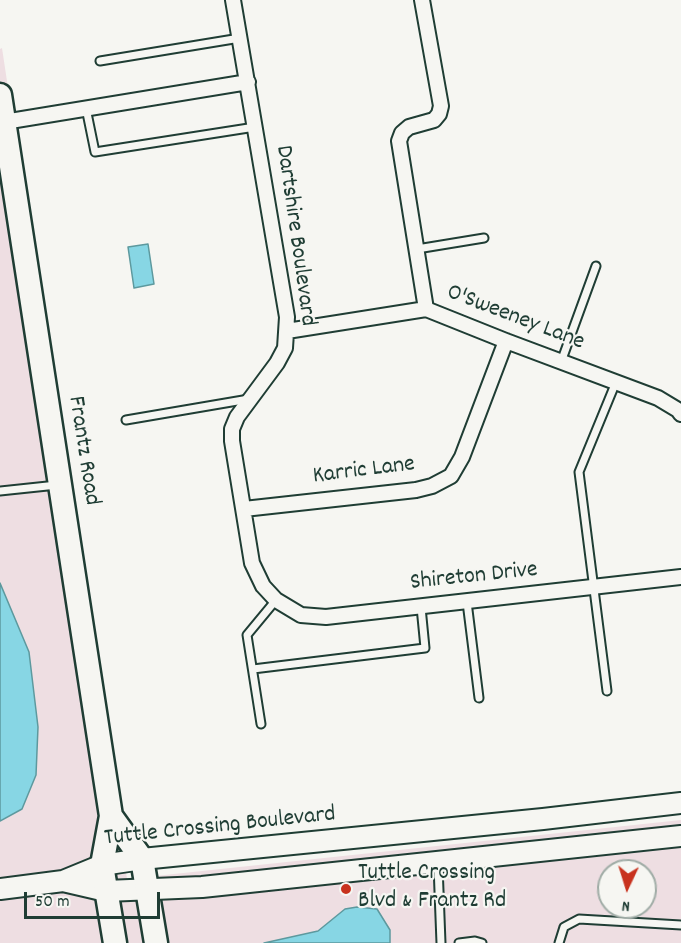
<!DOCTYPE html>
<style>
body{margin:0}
#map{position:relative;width:681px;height:943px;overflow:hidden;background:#f6f6f2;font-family:Dekko,sans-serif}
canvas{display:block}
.north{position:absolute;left:597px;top:859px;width:60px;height:60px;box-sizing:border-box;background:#f6f6f2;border:2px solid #a0aca6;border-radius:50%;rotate:184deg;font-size:16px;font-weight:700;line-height:24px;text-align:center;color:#1f3d34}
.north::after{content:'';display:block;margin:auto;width:21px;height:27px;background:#c8321e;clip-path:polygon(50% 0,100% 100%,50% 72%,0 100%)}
.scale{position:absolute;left:24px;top:892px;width:136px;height:27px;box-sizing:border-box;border:3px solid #1f3d34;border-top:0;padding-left:8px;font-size:18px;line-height:21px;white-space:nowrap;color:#1f3d34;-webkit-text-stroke:4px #f6f6f2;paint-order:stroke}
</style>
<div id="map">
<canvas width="681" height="943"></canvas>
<div class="north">N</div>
<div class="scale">50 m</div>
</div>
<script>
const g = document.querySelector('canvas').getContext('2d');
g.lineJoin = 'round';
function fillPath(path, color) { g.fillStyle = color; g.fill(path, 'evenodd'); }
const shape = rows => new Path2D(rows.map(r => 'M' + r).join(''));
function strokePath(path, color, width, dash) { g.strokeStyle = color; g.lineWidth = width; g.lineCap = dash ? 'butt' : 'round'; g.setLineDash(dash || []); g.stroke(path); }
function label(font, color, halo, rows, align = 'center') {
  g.font = font + ' Dekko,sans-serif'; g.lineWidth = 4.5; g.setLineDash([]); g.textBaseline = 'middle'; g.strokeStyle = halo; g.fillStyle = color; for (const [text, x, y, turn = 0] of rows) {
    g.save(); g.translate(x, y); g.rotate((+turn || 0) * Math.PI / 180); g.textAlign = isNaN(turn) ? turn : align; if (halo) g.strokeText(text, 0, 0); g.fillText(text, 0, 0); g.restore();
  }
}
fillPath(shape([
 [2,48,127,879,681,820,681,943,0,943,0,49],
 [609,871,645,871,645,907,609,907]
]), '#eedee2');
const water = shape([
 [148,244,154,284,134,288,128,247,148,244],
 [0,583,29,652,38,727,36,775,22,809,0,821,0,583],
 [357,907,377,909,390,930,390,943,264,943,318,931,345,909,357,907]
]);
fillPath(water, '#87d6e4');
strokePath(water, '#5d999e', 1.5);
const service = shape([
 [100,61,240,38],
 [86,108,95,152,255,127],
 [417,249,484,238],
 [561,362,596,266],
 [126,420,249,399],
 [0,491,57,485],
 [467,602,479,698],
 [253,669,425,648,421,607],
 [607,691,579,472,616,382],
 [261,724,247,635,276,600],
 [438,865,441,943],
 [459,943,475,941,482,943],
 [559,943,564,927,579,919,681,925]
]);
const minor = shape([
 [233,0,287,317,285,348,277,363,237,417,232,429,232,441,252,563,263,586,276,600,301,615,326,617,681,577],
 [422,0,441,106,439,114,434,120,409,127,402,133,399,141,426,309],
 [4,122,248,82],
 [287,331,426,309,506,341,658,398,678,410,681,414],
 [244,509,416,490,432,486,451,476,462,457,506,341]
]);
const secondary = shape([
 [63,881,106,891,202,887,681,836],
 [0,889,63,881,102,865,142,859,543,819,681,803]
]);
const primary = shape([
 [0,95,111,816,102,865,115,943],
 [111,816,142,859,156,943]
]);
strokePath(service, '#1f3d34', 11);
strokePath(minor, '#1f3d34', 18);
strokePath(secondary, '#1f3d34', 24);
strokePath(primary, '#1f3d34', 27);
strokePath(service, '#f6f6f2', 7);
strokePath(minor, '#f6f6f2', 14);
strokePath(secondary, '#f6f6f2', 20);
strokePath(primary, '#f6f6f2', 22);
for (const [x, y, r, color] of [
 [346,889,6,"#c8321e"]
]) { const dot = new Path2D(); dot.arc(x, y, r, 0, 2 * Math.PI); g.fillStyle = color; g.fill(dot); strokePath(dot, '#f6f6f2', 2); }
label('24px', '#1f3d34', '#f6f6f2', [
 ["Dartshire Boulevard",294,236,82],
 ["O'Sweeney Lane",515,319,21],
 ["Frantz Road",82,451,81],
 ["Karric Lane",364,472,-7],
 ["Shireton Drive",474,578,-6],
 ["Tuttle Crossing Boulevard",220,828,-6]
]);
label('24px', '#1f3d34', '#f6f6f2', [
 ["Tuttle Crossing",358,875],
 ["Blvd & Frantz Rd",358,903]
], 'left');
</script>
